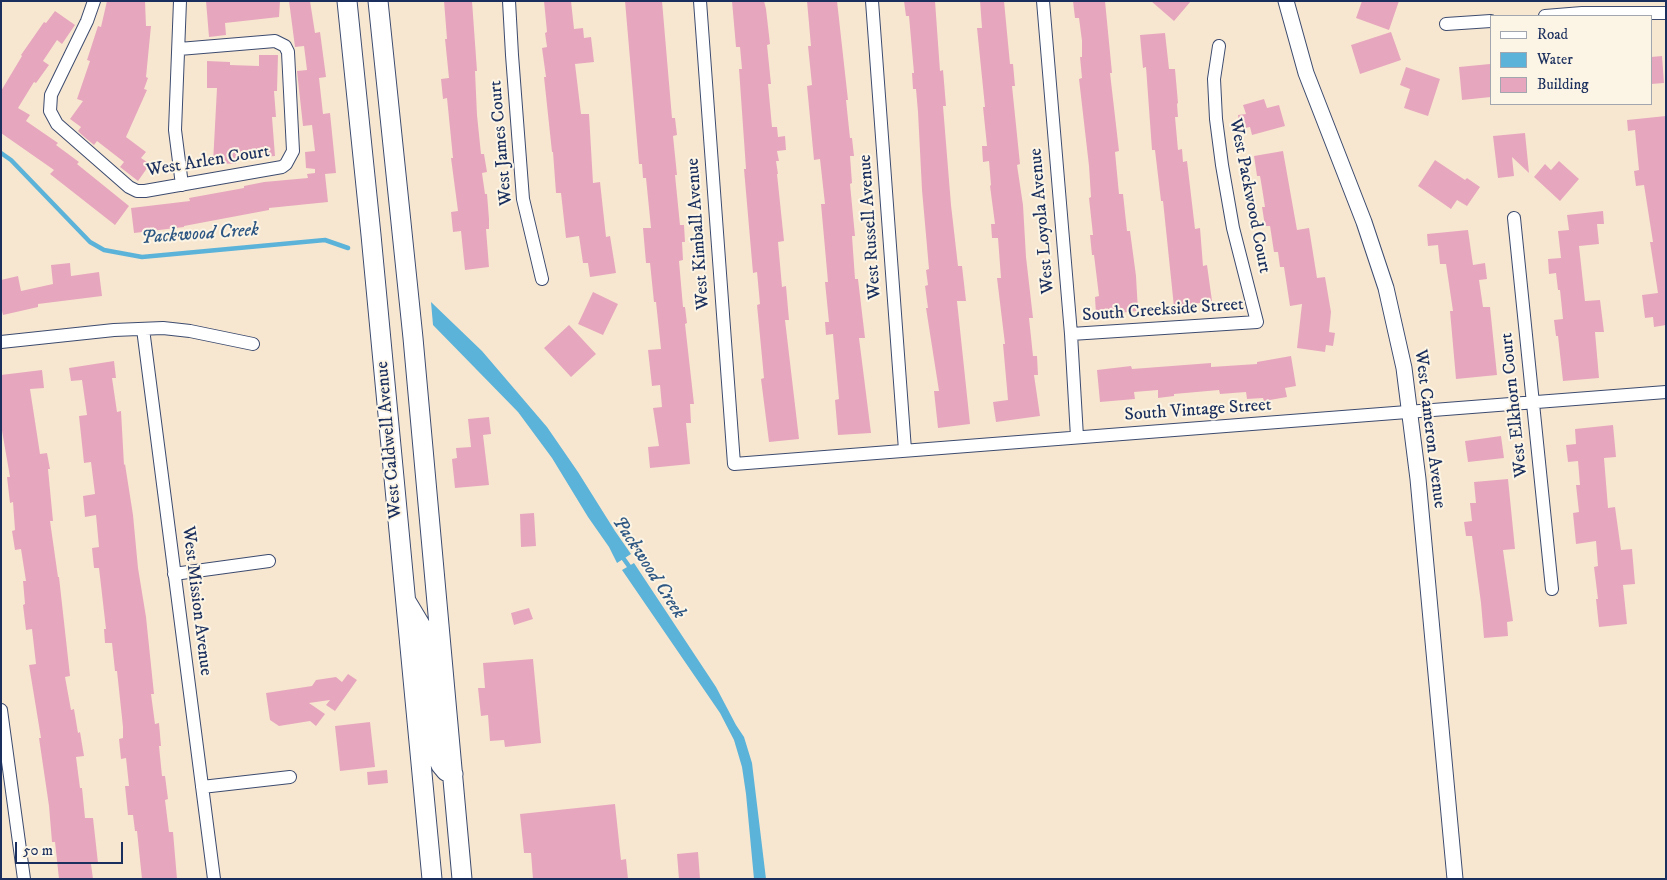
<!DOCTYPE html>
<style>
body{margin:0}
#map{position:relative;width:1667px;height:880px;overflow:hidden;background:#f8e7d0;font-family:"IM FELL DW Pica",serif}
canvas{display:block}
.frame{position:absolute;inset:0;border:2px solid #1b2f5e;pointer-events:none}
.legend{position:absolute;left:1490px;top:15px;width:162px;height:90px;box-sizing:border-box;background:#fcf5e5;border:1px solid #a2a6af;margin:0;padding:6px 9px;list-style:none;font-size:15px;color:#1b2f5e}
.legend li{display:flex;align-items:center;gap:10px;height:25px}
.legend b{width:25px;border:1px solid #a2a6af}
.scale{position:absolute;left:15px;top:842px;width:108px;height:22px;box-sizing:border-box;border:2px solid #1b2f5e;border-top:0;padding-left:6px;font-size:15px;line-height:18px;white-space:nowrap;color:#1b2f5e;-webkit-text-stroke:4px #fcf5e5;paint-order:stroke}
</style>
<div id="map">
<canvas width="1667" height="880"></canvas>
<div class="frame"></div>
<ul class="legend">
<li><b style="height:6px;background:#fff"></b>Road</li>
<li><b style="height:14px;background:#5cb3d9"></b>Water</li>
<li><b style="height:14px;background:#e6a7be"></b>Building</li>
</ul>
<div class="scale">50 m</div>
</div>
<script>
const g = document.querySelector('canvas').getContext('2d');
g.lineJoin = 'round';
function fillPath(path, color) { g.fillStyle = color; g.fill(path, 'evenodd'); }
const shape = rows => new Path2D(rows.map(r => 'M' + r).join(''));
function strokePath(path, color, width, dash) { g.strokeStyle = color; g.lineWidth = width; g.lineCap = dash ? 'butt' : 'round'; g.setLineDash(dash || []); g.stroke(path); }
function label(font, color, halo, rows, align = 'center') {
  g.font = font + ' "IM FELL DW Pica",serif'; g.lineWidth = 4; g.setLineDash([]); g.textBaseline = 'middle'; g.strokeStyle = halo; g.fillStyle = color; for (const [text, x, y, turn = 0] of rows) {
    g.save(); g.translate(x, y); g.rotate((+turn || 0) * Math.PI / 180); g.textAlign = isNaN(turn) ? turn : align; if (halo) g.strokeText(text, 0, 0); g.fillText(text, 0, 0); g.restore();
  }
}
fillPath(shape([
 [431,302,482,351,547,427,578,472,615,531,631,554,617,563,609,547,588,517,552,458,518,412,433,325],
 [634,563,716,687,736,725,744,737,752,763,766,879,754,879,746,794,742,767,734,740,720,713,622,570]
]), '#5cb3d9');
strokePath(shape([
 [1,153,11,160,90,242,104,250,142,257,325,240,348,248],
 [621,555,631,569]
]), '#5cb3d9', 4.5);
fillPath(shape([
 [107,1,145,1,146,26,151,26,146,77,148,78,144,89,147,90,126,137,146,152,141,158,150,164,138,181,120,167,124,162,97,141,94,145,82,135,78,131,81,127,70,119,83,101,77,99,90,61,87,60,98,26,101,27],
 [206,1,280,1,279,17,225,23,226,35,209,37],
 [289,1,310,1,315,33,320,32,326,77,319,78,323,114,330,113,336,173,325,174,328,202,269,208,269,210,184,226,184,227,134,233,131,208,190,201,189,198,244,188,244,186,264,182,308,178,307,174,315,173,315,169,306,168,305,152,315,151,312,125,303,126,297,71,307,70,304,46,295,47],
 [444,1,472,1,477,71,475,71,477,115,481,154,484,154,487,172,482,173,485,194,487,194,489,219,489,229,486,229,489,267,465,270,461,231,453,232,451,212,458,211,451,158,453,158,447,98,443,99,441,79,449,78,445,39,447,39],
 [544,1,571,1,574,29,583,28,584,38,591,37,594,62,575,64,581,114,589,114,593,183,600,182,606,237,610,236,616,273,590,277,588,263,583,263,579,236,566,238,561,193,556,193,553,152,552,152,544,77,546,77,542,48,547,47,545,33,547,32],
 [625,1,662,1,672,118,675,118,677,135,673,136,677,175,675,175,680,225,684,225,685,242,682,242,683,260,679,261,683,307,685,307,687,323,685,324,694,404,690,404,691,423,686,423,690,464,650,468,648,447,659,446,653,408,662,407,660,385,652,386,648,350,661,349,656,302,654,302,650,263,646,263,643,228,651,228,646,178,643,178,642,164,639,164],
 [732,1,764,1,766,9,770,44,767,45,771,84,768,84,772,127,777,127,778,137,785,136,786,150,777,151,779,161,776,161,778,174,777,174,784,241,778,242,782,287,786,286,789,320,785,320,799,439,769,442,761,379,764,378,757,305,760,304,757,272,753,273,744,169,746,169,739,69,742,69,740,47,736,47],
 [807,1,837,1,848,100,846,100,850,138,852,138,854,156,850,156,852,183,850,184,855,236,852,236,855,279,858,279,865,338,859,338,871,433,838,435,835,400,839,399,833,334,826,335,825,322,829,322,825,282,828,282,821,204,825,204,820,159,814,160,807,86,812,85,808,46,811,46],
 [904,1,935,1,940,71,943,70,946,106,943,106,951,205,958,266,962,266,966,301,957,301,970,424,938,428,934,391,939,391,926,308,928,308,925,286,928,285,926,270,929,269,922,190,918,112,916,89,913,89,912,73,914,73,909,16,906,16],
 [980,1,1004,1,1010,64,1013,64,1015,86,1012,86,1020,164,1017,165,1023,205,1026,257,1033,318,1029,318,1033,356,1037,356,1038,375,1034,375,1040,416,996,422,993,402,1008,400,1003,344,1005,344,997,278,1001,278,998,238,992,238,991,224,995,224,990,186,991,185,989,161,983,162,982,146,987,146,983,107,985,107,977,28,982,28],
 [1073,1,1105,1,1112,73,1110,73,1119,151,1115,152,1119,194,1123,194,1127,231,1130,231,1136,276,1138,311,1096,315,1095,297,1099,296,1094,255,1092,255,1090,235,1093,235,1089,198,1091,197,1089,166,1079,79,1082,78,1080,57,1082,57,1082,41,1079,18,1075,18],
 [1151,1,1191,1,1174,21],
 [1362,1,1399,1,1389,30,1356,18],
 [55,11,75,25,62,44,57,40,43,61,49,65,36,83,34,82,18,108,30,115,26,121,58,143,56,145,79,162,77,164,129,206,115,225,50,174,54,170,1,133,1,91,22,56,21,55,44,22,46,23],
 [1391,32,1401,60,1360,74,1351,45],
 [1165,33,1169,69,1175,69,1178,103,1177,104,1178,117,1175,117,1178,150,1182,149,1183,162,1187,161,1195,229,1200,228,1203,266,1207,265,1212,301,1174,307,1163,201,1161,201,1155,150,1152,150,1146,67,1143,68,1140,35],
 [259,55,278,55,277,91,274,91,276,117,272,117,275,156,236,159,236,164,213,163,217,88,207,88,207,61,230,62,230,65,259,66],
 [1662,56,1664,83,1651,84,1651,57],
 [1490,64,1491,97,1462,100,1459,67],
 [1406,67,1440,79,1428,116,1404,108,1410,89,1400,85],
 [1264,99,1267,108,1279,105,1285,126,1252,135,1250,127,1240,129,1238,115,1246,114,1243,105],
 [1666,116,1666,325,1654,327,1653,317,1645,318,1642,295,1658,293,1650,242,1653,242,1644,185,1636,186,1634,171,1639,170,1635,130,1628,131,1627,120],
 [1525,133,1529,173,1512,157,1514,176,1498,178,1493,136],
 [1283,151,1297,230,1309,228,1317,278,1325,277,1331,312,1329,332,1335,333,1333,346,1326,345,1325,352,1297,348,1302,304,1290,306,1284,267,1280,267,1278,252,1274,252,1270,226,1265,226,1262,207,1265,207,1262,188,1260,176,1257,176,1254,156],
 [1435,160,1465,180,1467,178,1480,187,1467,206,1457,200,1451,209,1418,186],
 [1559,161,1579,179,1560,201,1534,177,1545,164,1551,170],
 [1603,211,1604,224,1597,224,1599,244,1579,246,1585,301,1600,300,1604,332,1595,332,1599,378,1563,381,1558,336,1556,336,1554,320,1563,319,1560,290,1558,290,1556,273,1549,274,1548,259,1561,258,1558,231,1569,230,1567,215],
 [1468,230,1473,265,1485,263,1487,279,1479,280,1483,307,1490,307,1497,375,1456,379,1450,311,1453,311,1446,264,1440,264,1438,245,1428,246,1427,234],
 [70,263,71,276,99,272,102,296,38,304,38,307,3,315,1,307,1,280,18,276,21,291,53,284,51,265],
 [593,292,618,304,603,335,578,324],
 [569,325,596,354,571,377,544,348],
 [1291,356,1296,386,1285,388,1287,397,1264,401,1263,398,1247,399,1246,392,1220,394,1219,390,1174,394,1174,396,1158,398,1158,390,1134,392,1135,399,1100,402,1097,370,1131,366,1132,369,1211,363,1211,367,1257,364,1257,362],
 [114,361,116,378,112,378,117,412,121,411,124,465,125,464,133,515,138,568,146,617,154,694,151,694,155,724,159,723,161,746,159,746,162,776,165,776,168,799,165,800,169,832,173,832,177,879,142,879,137,831,135,831,133,815,128,815,125,786,129,786,126,758,121,759,119,739,123,738,123,727,117,671,115,671,112,643,105,643,104,629,106,629,99,568,94,568,92,548,99,547,96,515,85,517,83,496,95,494,91,462,84,463,79,416,87,415,82,380,71,381,69,368],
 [42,370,44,388,30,389,40,454,47,453,50,469,48,469,53,521,50,521,58,577,59,577,70,676,65,677,71,710,74,709,78,733,80,732,84,756,76,757,80,788,82,788,85,818,93,818,98,863,91,864,93,879,59,879,55,842,52,842,49,806,39,738,41,738,29,665,36,664,32,629,26,630,23,605,25,604,23,581,26,581,21,549,15,550,12,531,15,530,13,502,10,503,7,477,10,477,1,425,1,375],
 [489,417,491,434,483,435,489,485,455,488,452,459,457,458,456,448,471,447,468,419],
 [1613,425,1616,457,1604,458,1608,508,1615,507,1621,550,1632,549,1635,584,1623,585,1627,624,1599,627,1596,599,1598,599,1594,567,1598,566,1596,541,1576,544,1573,513,1579,512,1576,485,1580,485,1578,461,1568,462,1566,445,1576,444,1575,429],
 [1501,436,1504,458,1468,462,1465,441],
 [1508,479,1515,549,1503,550,1513,621,1507,622,1508,636,1484,638,1481,603,1472,536,1466,536,1464,522,1472,521,1470,503,1476,503,1474,482],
 [534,513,536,546,521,547,520,514],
 [529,608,533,619,514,625,511,613],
 [533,659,541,743,505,747,504,740,490,741,488,715,481,716,478,688,485,688,483,663],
 [348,674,357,680,335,711,326,705,330,700,309,703,325,714,316,726,310,721,279,726,270,720,266,693,312,686,316,680,336,677,342,682],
 [370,722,375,767,340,771,335,726],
 [387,770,388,783,368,785,367,772],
 [615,804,621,860,626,859,628,879,533,879,531,853,524,853,520,814],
 [698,852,700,879,679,879,677,854]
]), '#e6a7be');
const minor = shape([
 [94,1,87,21,51,95,50,111,57,124,129,187,137,191,145,191,282,167,286,164,293,151,288,52,285,46,275,41,179,49],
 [180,1,175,130,182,185],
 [509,1,512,55,523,199,542,279],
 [700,1,734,464,1666,392],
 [872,1,905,450],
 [1043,1,1071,334,1077,437],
 [1545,16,1582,13,1666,13],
 [1446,24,1491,21],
 [1514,218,1552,589],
 [143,329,214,879],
 [1071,334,1257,322,1233,228,1222,165,1216,119,1214,79,1219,46],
 [1,342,114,330,163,328,190,331,253,344],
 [174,574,269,561],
 [1,710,24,879],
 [202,787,290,777]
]);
const tertiary = shape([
 [1286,1,1306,73,1364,222,1386,288,1404,368,1418,479,1455,879]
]);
const primary = shape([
 [347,1,371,235,432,879],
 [378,1,413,338,462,879],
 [407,603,422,628,434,750,441,765,446,771,453,774]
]);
strokePath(minor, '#3c4b6f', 14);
strokePath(tertiary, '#3c4b6f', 17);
strokePath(primary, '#3c4b6f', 21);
strokePath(minor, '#fff', 12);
strokePath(tertiary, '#fff', 15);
strokePath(primary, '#fff', 19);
label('18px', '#1b2f5e', '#fcf5e5', [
 ["West James Court",502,143,-95],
 ["West Arlen Court",208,162,-9],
 ["West Packwood Court",1249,196,79],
 ["West Loyola Avenue",1043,221,-95],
 ["West Russell Avenue",871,227,-94],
 ["West Kimball Avenue",699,234,-94],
 ["South Creekside Street",1163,311,-4],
 ["West Elkhorn Court",1515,405,-96],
 ["South Vintage Street",1198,411,-4],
 ["West Cameron Avenue",1429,429,83],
 ["West Caldwell Avenue",390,440,-95],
 ["West Mission Avenue",196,601,83]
]);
label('italic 19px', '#2e5783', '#fcf5e5', [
 ["Packwood Creek",200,235,-4],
 ["Packwood Creek",648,568,57]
]);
</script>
